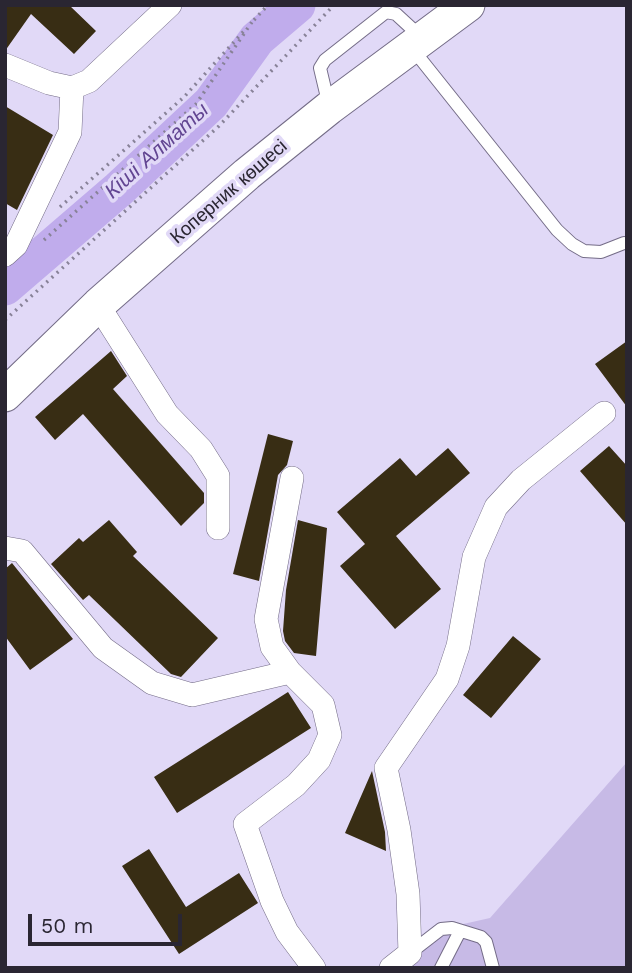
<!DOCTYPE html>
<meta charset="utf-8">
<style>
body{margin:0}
#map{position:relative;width:632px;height:973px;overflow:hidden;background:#e1d9f7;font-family:"Work Sans",sans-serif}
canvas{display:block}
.frame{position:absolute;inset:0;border:7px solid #2a2632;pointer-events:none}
.scale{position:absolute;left:28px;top:914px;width:154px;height:32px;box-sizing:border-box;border:4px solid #2a2632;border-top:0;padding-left:9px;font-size:21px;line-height:24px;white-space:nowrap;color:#2a2632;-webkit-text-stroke:5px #e1d9f7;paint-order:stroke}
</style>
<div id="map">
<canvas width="632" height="973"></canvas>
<div class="frame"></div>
<div class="scale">50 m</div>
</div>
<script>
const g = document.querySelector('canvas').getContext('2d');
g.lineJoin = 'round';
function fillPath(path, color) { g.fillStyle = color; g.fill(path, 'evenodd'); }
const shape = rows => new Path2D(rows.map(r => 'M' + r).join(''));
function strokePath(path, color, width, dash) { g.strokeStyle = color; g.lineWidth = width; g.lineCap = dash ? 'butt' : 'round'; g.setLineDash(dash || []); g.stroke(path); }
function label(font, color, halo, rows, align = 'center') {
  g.font = font + ' "Work Sans",sans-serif'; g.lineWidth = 7; g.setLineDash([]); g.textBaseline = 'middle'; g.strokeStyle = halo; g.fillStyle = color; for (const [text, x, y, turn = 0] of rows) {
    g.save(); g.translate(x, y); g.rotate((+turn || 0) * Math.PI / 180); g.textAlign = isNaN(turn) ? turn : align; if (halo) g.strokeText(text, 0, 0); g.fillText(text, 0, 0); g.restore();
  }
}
fillPath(shape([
 [627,762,627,968,398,968,441,929,490,918]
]), '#c7bae6');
strokePath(shape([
 [5,287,119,189,211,103,257,39,297,5]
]), '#c0acec', 37);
fillPath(shape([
 [5,5,69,5,96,31,74,54,31,14,5,51],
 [5,106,53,135,17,210,5,203],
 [627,341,627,407,595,364],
 [111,351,127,376,113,389,204,493,204,503,181,526,83,414,55,440,35,417],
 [268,434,293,441,287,465,278,475,259,581,233,574],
 [609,446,627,466,627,525,580,471],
 [448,448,470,473,396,536,441,589,395,629,340,566,365,544,337,512,400,458,416,476],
 [109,520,137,552,133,556,218,638,181,677,171,674,89,595,83,600,51,564,79,538,83,542],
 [298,520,327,528,316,656,294,653,285,641,283,631,286,590],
 [12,563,73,639,30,670,5,636,5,569],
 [513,636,541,659,491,718,463,695],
 [288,692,311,728,177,813,154,777],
 [372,771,385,832,386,851,345,833],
 [149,849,186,907,239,873,258,903,179,954,122,866]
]), '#382d14');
const lane = shape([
 [411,47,557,230,572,244,584,251,601,252,624,243],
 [329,106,320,68,325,60,386,12,396,14,421,37],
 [410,953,441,929,452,928,481,937,486,942,493,968],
 [441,968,460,931]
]);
const street = shape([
 [5,65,49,83,72,88,89,81,170,5],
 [5,255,16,245,70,132,72,88],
 [98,305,167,414,201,449,218,476,218,528],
 [292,478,266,619,272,647,290,672,323,705,330,735,319,760,296,785,245,824,272,901,287,932,314,968],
 [5,548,22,551,103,648,152,683,192,695,290,672],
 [391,968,410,953,408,894,399,830,386,768,447,679,458,646,474,557,496,507,521,480,604,413]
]);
const secondary = shape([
 [5,395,98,305,247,174,329,108,468,5]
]);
strokePath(lane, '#746c87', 14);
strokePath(street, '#746c87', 24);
strokePath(secondary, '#746c87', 35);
strokePath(shape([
 [254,20,268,5],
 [60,207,184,97,244,31],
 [44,240,196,104,254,19],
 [5,320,219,126,334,5]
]), '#888298', 3.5, [2, 5]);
strokePath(lane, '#fff', 12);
strokePath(street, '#fff', 23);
strokePath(secondary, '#fff', 33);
label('19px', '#2a2632', '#e1d9f7', [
 ["Коперник көшесі",229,192,-41]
]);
label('italic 21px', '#624592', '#e1d9f7', [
 ["Кіші Алматы",157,151,-42]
]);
</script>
